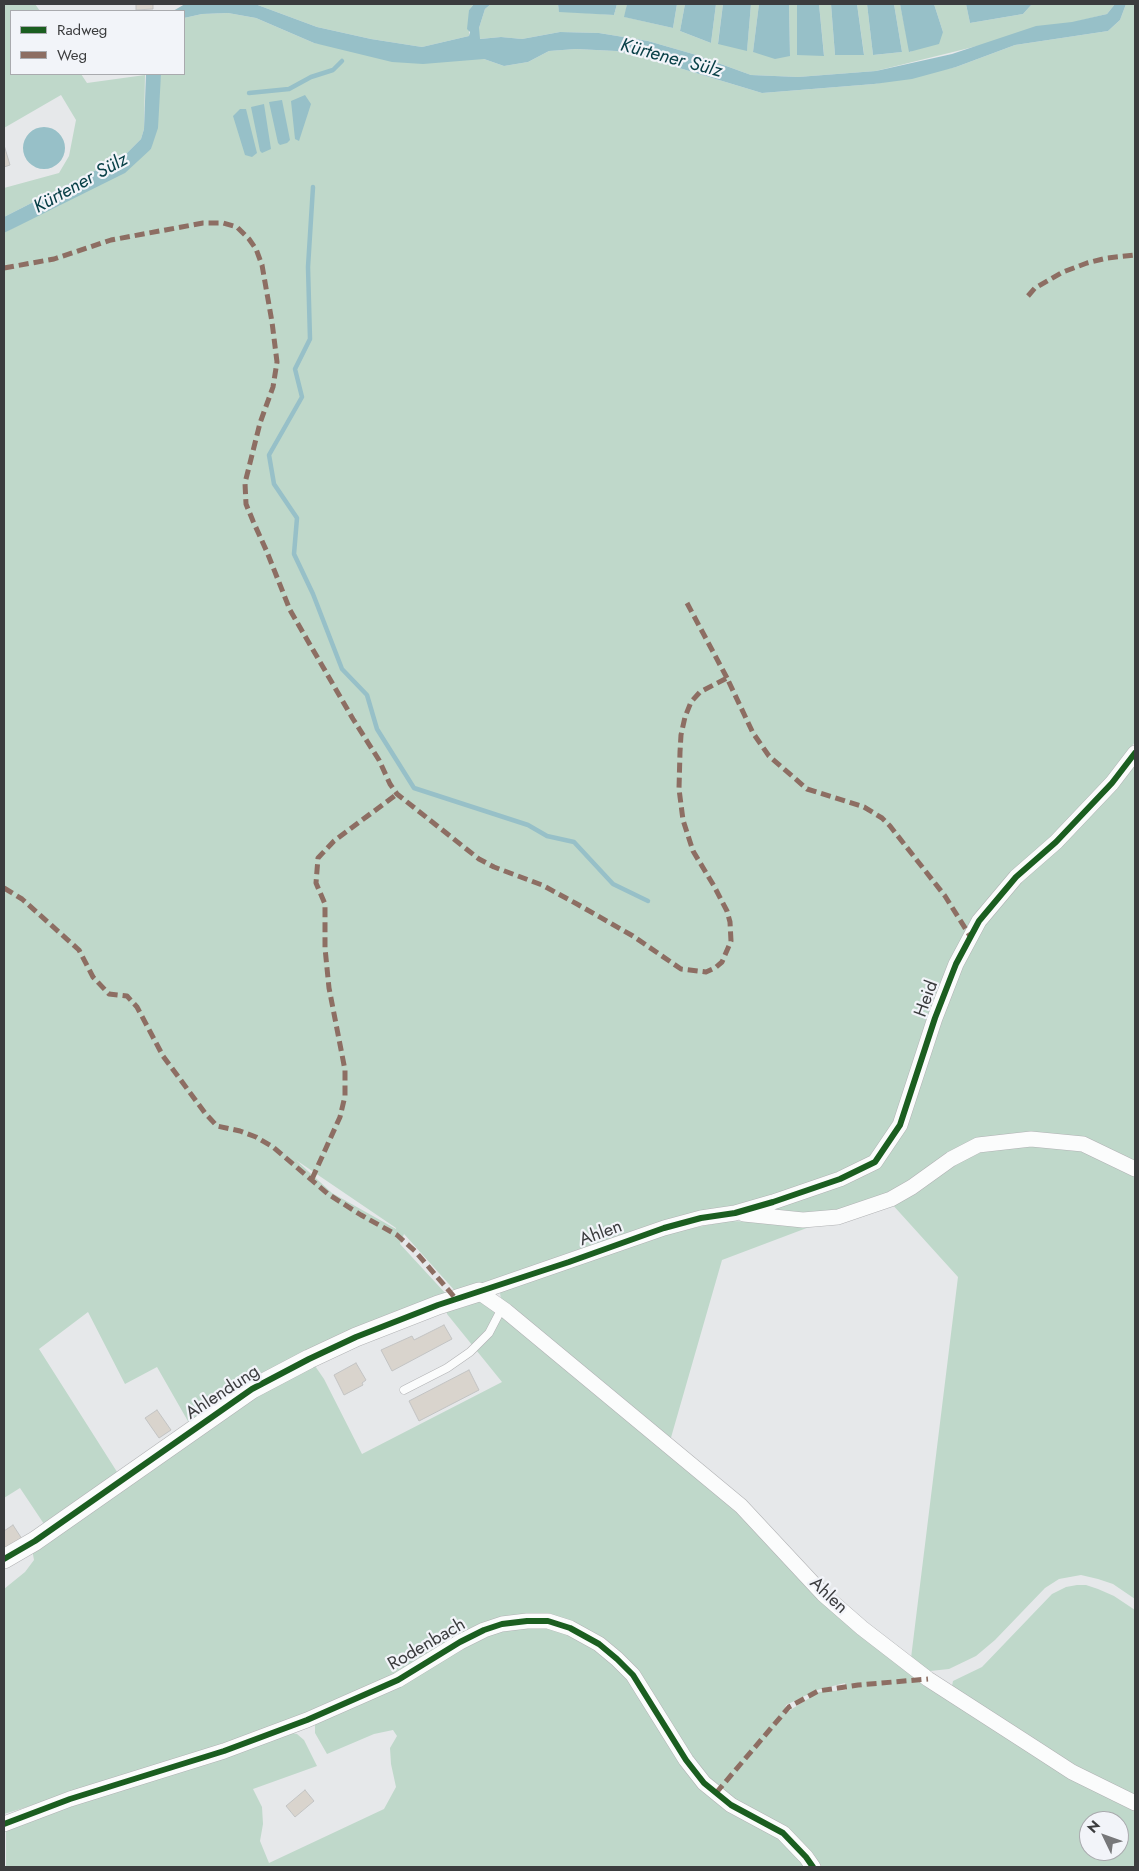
<!DOCTYPE html>
<meta charset="utf-8">
<style>
body{margin:0}
#map{position:relative;width:1139px;height:1871px;overflow:hidden;background:#e6e8ea;font-family:Jost,sans-serif}
canvas{display:block}
.frame{position:absolute;inset:0;border:5px solid #3b3c3e;pointer-events:none}
.legend{position:absolute;left:10px;top:10px;width:175px;height:65px;box-sizing:border-box;background:#f2f4f9;border:1px solid #a9aaae;margin:0;padding:6px 9px;list-style:none;font-size:15px;color:#3b3c3e}
.legend li{display:flex;align-items:center;gap:10px;height:25px}
.legend b{width:25px;border:1px solid #a9aaae}
.north{position:absolute;left:1079px;top:1811px;width:50px;height:50px;box-sizing:border-box;background:#f2f4f9;border:1px solid #a9aaae;border-radius:50%;rotate:312deg;font-size:14px;font-weight:700;line-height:20px;text-align:center;color:#3b3c3e}
.north::after{content:'';display:block;margin:auto;width:18px;height:22px;background:#77787a;clip-path:polygon(50% 0,100% 100%,50% 72%,0 100%)}
</style>
<div id="map">
<canvas width="1139" height="1871"></canvas>
<div class="frame"></div>
<ul class="legend">
<li><b style="height:6px;background:#1b5e20"></b>Radweg</li>
<li><b style="height:6px;background:#8d6e63"></b>Weg</li>
</ul>
<div class="north">N</div>
</div>
<script>
const g = document.querySelector('canvas').getContext('2d');
g.lineJoin = 'round';
function fillPath(path, color) { g.fillStyle = color; g.fill(path, 'evenodd'); }
const shape = rows => new Path2D(rows.map(r => 'M' + r).join(''));
function strokePath(path, color, width, dash) { g.strokeStyle = color; g.lineWidth = width; g.lineCap = dash ? 'butt' : 'round'; g.setLineDash(dash || []); g.stroke(path); }
function label(font, color, halo, rows, align = 'center') {
  g.font = font + ' Jost,sans-serif'; g.lineWidth = 4.5; g.setLineDash([]); g.textBaseline = 'middle'; g.strokeStyle = halo; g.fillStyle = color; for (const [text, x, y, turn = 0] of rows) {
    g.save(); g.translate(x, y); g.rotate((+turn || 0) * Math.PI / 180); g.textAlign = isNaN(turn) ? turn : align; if (halo) g.strokeText(text, 0, 0); g.fillText(text, 0, 0); g.restore();
  }
}
fillPath(shape([
 [4,4,35,4,40,11,11,11,11,74,81,74,87,83,145,75,144,129,141,139,124,156,4,217,4,188,59,173,69,156,76,120,61,95,4,128],
 [255,4,474,4,469,10,469,36,422,47,371,39,317,27],
 [491,4,558,4,559,11,614,15,617,4,627,4,625,17,673,28,677,4,685,4,680,31,711,43,716,4,723,4,718,43,747,50,751,4,759,4,753,52,790,56,789,4,797,4,797,55,824,55,819,4,831,4,835,55,864,54,857,4,867,4,873,55,902,52,894,4,900,4,910,52,943,32,934,4,966,4,970,23,1023,14,1032,4,1115,4,1107,14,876,71,798,77,751,75,693,54,648,41,599,33,560,32,522,39,501,37,479,39,479,28,485,9],
 [1126,4,1135,4,1135,742,1116,768,976,918,897,1124,873,1159,838,1175,456,1292,404,1234,400,1244,447,1295,189,1423,157,1367,125,1384,88,1312,39,1349,119,1475,46,1527,20,1488,4,1498,4,233,151,149,161,74,184,74,184,18,202,14,228,13,256,18,314,43,484,59,504,66,528,62,549,51,576,49,616,51,633,54,762,93,874,84,956,67,1015,45,1108,31,1120,20],
 [296,1160,396,1228,396,1229,332,1193],
 [1135,761,1135,1161,1090,1140,977,1141,892,1193,819,1216,777,1212,777,1206,879,1164,970,943,1020,881],
 [1030,1141,1084,1147,1135,1171,1135,1599,1113,1584,1098,1579,1081,1575,1059,1579,1045,1588,995,1640,976,1656,949,1669,930,1671,911,1658,958,1277,891,1203,978,1148],
 [727,1221,820,1223,722,1260,670,1441,501,1299,500,1293,505,1288,665,1234],
 [465,1300,480,1302,502,1314,737,1509,858,1630,1135,1809,1135,1867,818,1867,729,1798,707,1779,691,1758,638,1674,534,1616,316,1711,139,1773,4,1814,4,1589,25,1572,34,1560,32,1549,254,1396,313,1363,324,1379,362,1454,502,1382,447,1314,447,1307],
 [845,1683,846,1690,819,1692,784,1714,786,1705,817,1690],
 [1089,1821,1119,1821,1119,1851,1089,1851],
 [1077,1585,1086,1585,1098,1589,1114,1596,1135,1610,1135,1798,1074,1767,952,1686,953,1681,982,1667,1052,1594,1066,1587],
 [539,1625,581,1639,624,1674,683,1763,781,1837,806,1867,6,1867,6,1827,292,1733,297,1734,304,1740,317,1766,253,1789,262,1807,263,1824,260,1841,269,1863,384,1809,396,1787,391,1764,390,1748,397,1736,393,1730,374,1734,327,1754,315,1733,315,1724,483,1636,514,1626]
]), '#bfd8ca');
fillPath(shape([
 [185,4,255,4,317,27,371,39,422,47,469,36,470,32,467,29,469,10,474,4,491,4,485,9,479,28,480,39,501,37,522,39,560,32,599,33,648,41,693,54,751,75,798,77,876,71,952,54,1036,26,1072,22,1107,14,1115,4,1126,4,1120,20,1108,31,1015,45,956,67,912,79,874,84,762,93,633,54,616,51,576,49,549,51,528,62,504,66,484,59,423,64,392,62,314,43,256,18,228,13,202,14,184,18,184,11,173,11],
 [558,4,617,4,614,15,559,12],
 [627,4,677,4,673,28,624,17],
 [685,4,716,4,711,43,680,31],
 [723,4,751,4,747,51,718,44],
 [759,4,789,4,790,56,775,59,753,52],
 [797,4,819,4,824,56,797,55],
 [831,4,857,4,864,55,835,55],
 [867,4,894,4,902,52,873,55],
 [900,4,934,4,943,32,939,44,909,52],
 [966,4,1032,4,1023,14,970,23],
 [146,74,161,74,158,128,151,149,125,173,4,233,4,217,124,156,141,139,144,129],
 [305,95,311,104,299,141,295,139,291,101],
 [282,100,290,140,287,143,280,145,278,143,269,102],
 [264,104,271,149,262,153,260,151,251,107],
 [240,109,246,109,257,153,252,157,245,155,233,116],
 '23 148a21 21 0 1 1 42 0a21 21 0 1 1-42 0Z'
]), '#97c0c8');
strokePath(shape([
 [249,93,289,89,311,77,333,70,342,61],
 [313,187,308,267,310,339,295,369,302,397,269,455,274,484,297,518,294,554,313,594,342,669,367,695,377,729,414,788,528,825,547,836,574,842,613,884,648,901]
]), '#97c0c8', 4.5);
const building = shape([
 [136,4,153,4,153,9,136,10,136,4],
 [4,145,10,165,4,167,4,145],
 [444,1325,452,1339,392,1371,381,1350,412,1336,414,1340,444,1325],
 [356,1363,366,1380,362,1383,363,1385,344,1395,334,1375,356,1363],
 [469,1370,479,1390,419,1421,409,1401,469,1370],
 [157,1410,171,1430,159,1438,145,1418,157,1410],
 [13,1525,22,1539,4,1550,4,1531,13,1525],
 [305,1790,314,1801,295,1817,286,1806,305,1790]
]);
fillPath(building, '#d9d4cd');
strokePath(building, '#c2c3c3', 1);
const service = shape([
 [404,1390,447,1368,470,1352,489,1333,502,1308]
]);
const minor = shape([
 [744,1214,803,1220,838,1217,891,1199,912,1187,951,1159,978,1145,1031,1139,1083,1144,1135,1169],
 [479,1292,664,1228,701,1218,735,1213,773,1202,840,1179,875,1162,900,1125,935,1018,956,964,979,921,1016,877,1056,842,1112,783,1135,753],
 [479,1292,506,1311,741,1506,823,1594,862,1628,928,1679,1035,1748,1072,1772,1135,1803],
 [4,1824,70,1799,224,1751,307,1720,398,1680,460,1642,484,1630,502,1624,527,1621,548,1621,570,1628,599,1644,617,1659,633,1675,686,1760,704,1783,731,1805,783,1833,806,1857,813,1867]
]);
const tertiary = shape([
 [4,1559,35,1541,252,1389,309,1359,356,1337,438,1305,479,1292]
]);
strokePath(service, '#b1b2b4', 9);
strokePath(minor, '#b1b2b4', 16);
strokePath(tertiary, '#b1b2b4', 20);
strokePath(service, '#fbfcfc', 8);
strokePath(minor, '#fbfcfc', 15);
strokePath(tertiary, '#fbfcfc', 19);
strokePath(shape([
 [4,268,54,259,111,240,203,223,223,223,237,227,249,239,256,249,262,265,272,322,277,362,273,387,260,423,245,483,246,504,253,521,267,552,290,610,353,719,379,760,390,784,397,794,479,859,494,867,542,885,577,904,633,936,681,969,706,972,715,968,722,962,731,941,730,922,727,911,714,886,693,851,683,820,679,789,680,752,681,735,685,717,691,702,700,692,727,678,753,733,769,756,807,789,864,807,882,818,890,826,945,896,970,936],
 [1028,296,1035,288,1063,272,1087,263,1107,258,1135,255],
 [687,603,727,678],
 [4,888,22,899,79,950,93,977,109,994,127,996,137,1007,163,1056,205,1113,217,1126,240,1131,256,1137,273,1147,328,1194,361,1215,397,1235,415,1251,456,1299],
 [312,1179,340,1117,345,1096,345,1070,329,988,325,948,325,904,316,883,318,858,334,841,397,794],
 [716,1793,789,1707,818,1691,858,1685,928,1679]
]), '#8d6e63', 5, [10, 5]);
strokePath(shape([
 [4,1559,35,1541,252,1389,309,1359,356,1337,438,1305,569,1262,664,1228,701,1218,735,1213,773,1202,840,1179,875,1162,900,1125,935,1018,956,964,979,921,1016,877,1056,842,1112,783,1135,753],
 [4,1824,70,1799,224,1751,307,1720,398,1680,460,1642,484,1630,502,1624,527,1621,548,1621,570,1628,599,1644,617,1659,633,1675,686,1760,704,1783,731,1805,783,1833,806,1857,813,1867]
]), '#1b5e20', 6);
label('18px', '#3b3c3e', '#f2f4f9', [
 ["Heid",927,999,-70],
 ["Ahlen",601,1234,-20],
 ["Ahlendung",223,1393,-33],
 ["Ahlen",828,1596,43],
 ["Rodenbach",427,1645,-30]
]);
label('italic 19px', '#094048', '#f2f4f9', [
 ["Kürtener Sülz",671,59,15],
 ["Kürtener Sülz",81,184,-29]
]);
</script>
